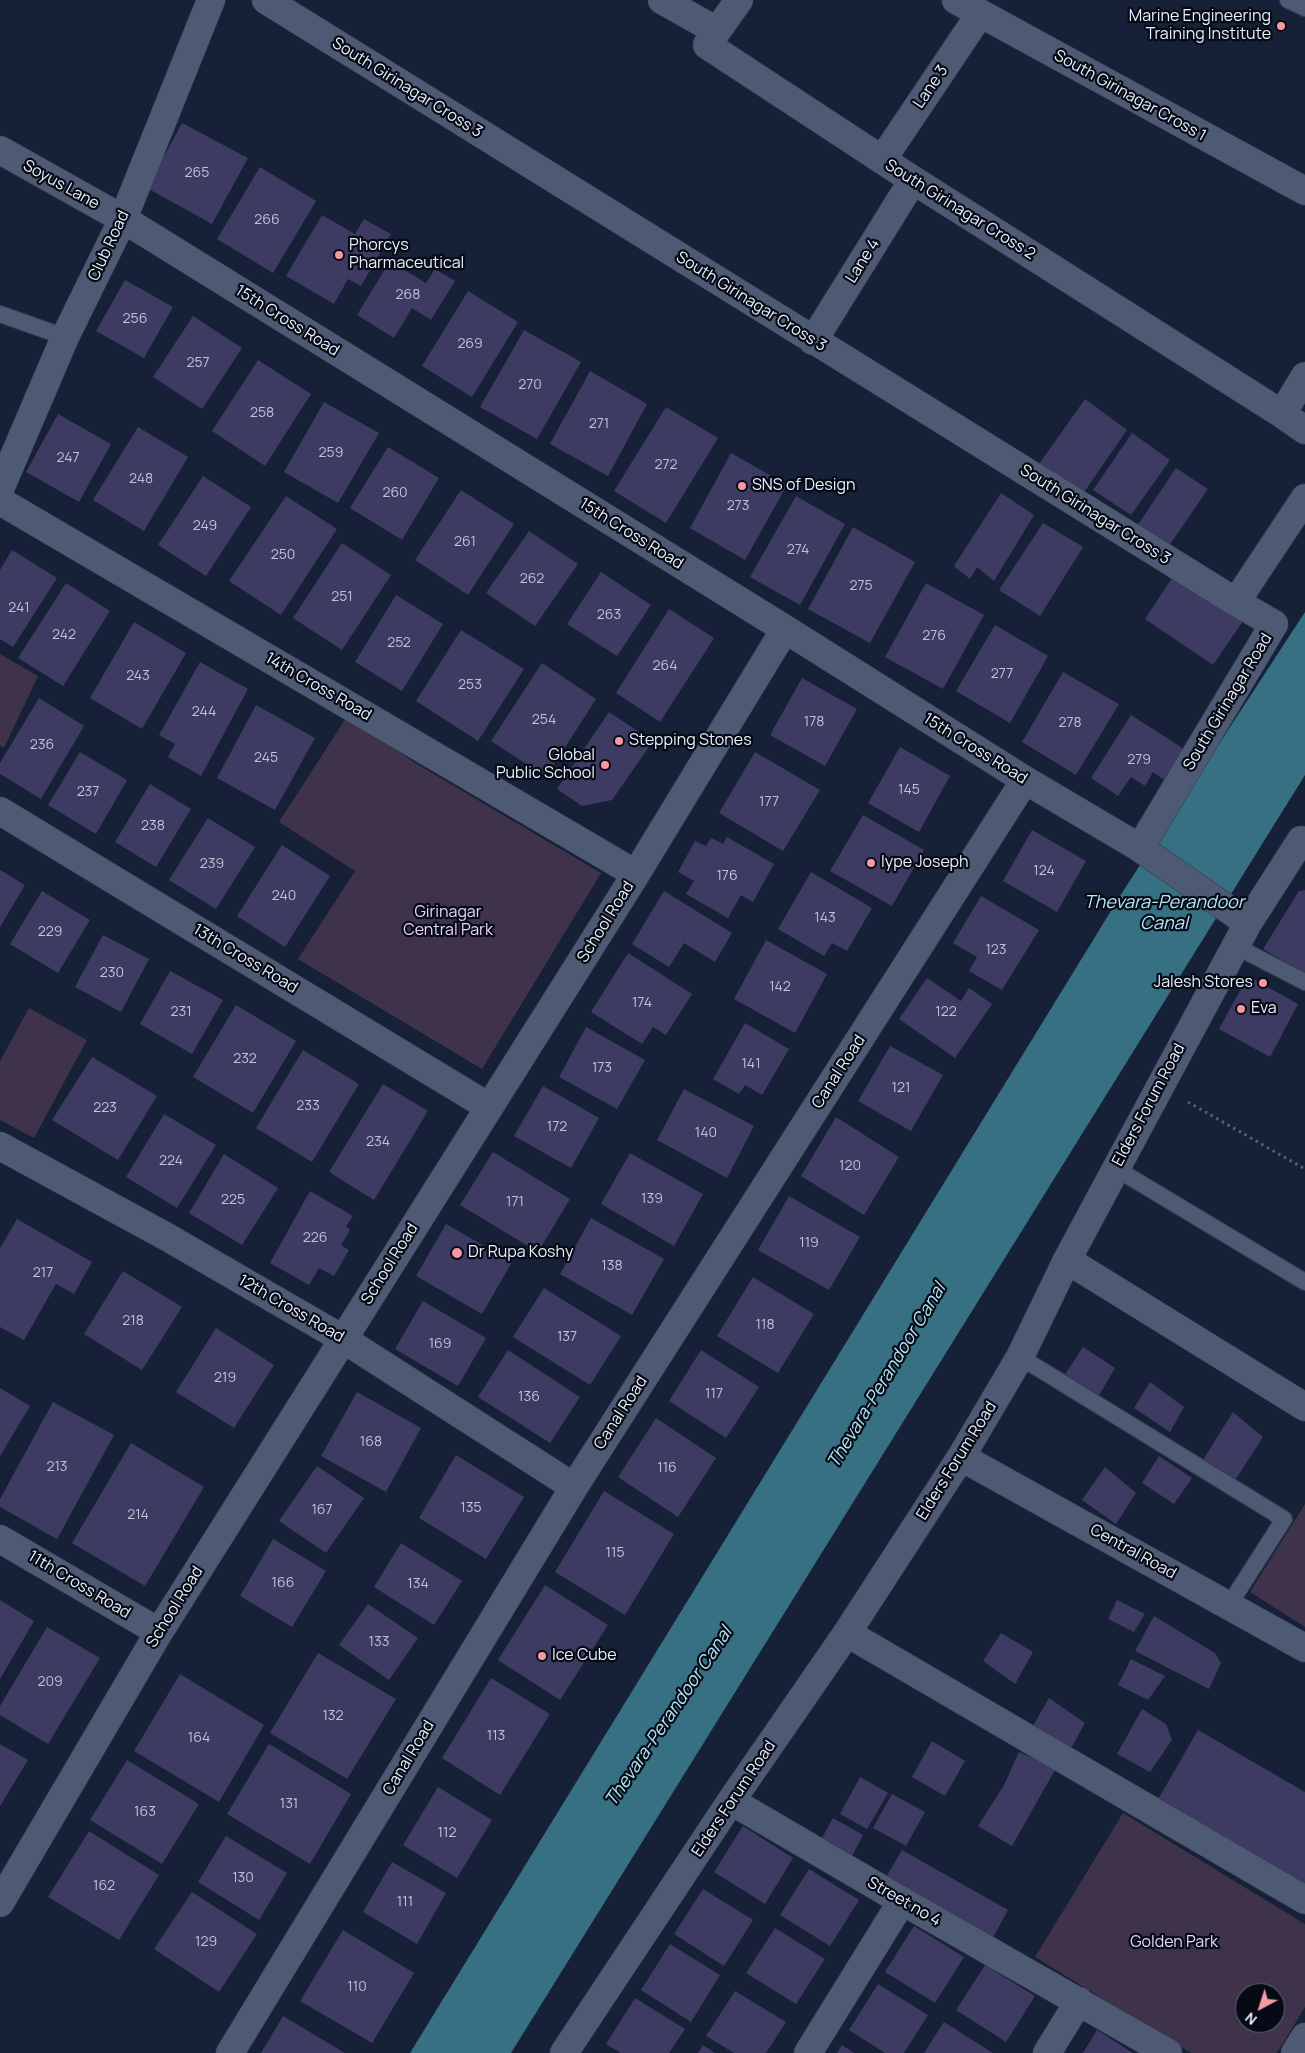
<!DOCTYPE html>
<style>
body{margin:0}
#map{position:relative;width:1305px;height:2053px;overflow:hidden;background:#162036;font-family:Manrope,sans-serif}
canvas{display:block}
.north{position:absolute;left:1235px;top:1983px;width:50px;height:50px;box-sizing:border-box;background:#060a14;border:1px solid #606672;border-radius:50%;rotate:220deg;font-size:14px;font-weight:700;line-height:20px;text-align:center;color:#e8effe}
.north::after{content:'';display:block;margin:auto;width:18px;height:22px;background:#f49aa5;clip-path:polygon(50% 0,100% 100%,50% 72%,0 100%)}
</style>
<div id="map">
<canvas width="1305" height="2053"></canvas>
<div class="north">N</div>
</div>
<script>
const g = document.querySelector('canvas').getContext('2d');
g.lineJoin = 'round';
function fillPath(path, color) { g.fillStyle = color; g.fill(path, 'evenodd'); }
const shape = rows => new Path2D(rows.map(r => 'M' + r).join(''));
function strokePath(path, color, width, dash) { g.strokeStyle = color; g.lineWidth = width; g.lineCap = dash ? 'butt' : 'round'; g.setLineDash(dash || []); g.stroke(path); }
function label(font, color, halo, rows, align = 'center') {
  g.font = font + ' Manrope,sans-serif'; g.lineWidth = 4.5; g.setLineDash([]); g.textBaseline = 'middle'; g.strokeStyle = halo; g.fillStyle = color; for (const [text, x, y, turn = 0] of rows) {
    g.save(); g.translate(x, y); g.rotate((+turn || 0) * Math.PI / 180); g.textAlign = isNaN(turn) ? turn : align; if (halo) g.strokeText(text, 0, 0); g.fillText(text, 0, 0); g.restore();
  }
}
fillPath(shape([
 [0,654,38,676,4,748,0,746],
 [346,718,422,767,601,873,482,1069,298,959,355,871,279,822],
 [29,1008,87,1040,34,1138,0,1120,0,1061],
 [1305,1504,1305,1627,1250,1592],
 [1123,1813,1305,1924,1305,2007,1277,2053,1191,2053,1035,1957],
 [1245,1993,1275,1993,1275,2023,1245,2023]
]), '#3f334b');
fillPath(shape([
 [1305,612,1305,775,511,2053,410,2053,1125,888]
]), '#377082');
fillPath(shape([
 [182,123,248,158,212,224,147,188],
 [260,167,316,201,273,273,217,239],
 [322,215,355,234,364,219,391,234,361,286,348,279,334,304,286,276],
 [390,261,426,283,435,269,455,281,431,320,412,308,394,338,357,315],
 [125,280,173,307,144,358,96,331],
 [468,291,518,322,472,397,422,366],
 [193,316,242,348,202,409,153,377],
 [524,330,581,362,537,439,480,407],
 [258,360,311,394,265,466,212,431],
 [590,371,647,404,608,476,550,444],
 [1085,399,1127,430,1080,498,1037,467],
 [324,402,379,433,338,503,284,472],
 [666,407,718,438,666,523,614,491],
 [58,414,111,444,79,502,26,472],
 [138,427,188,457,144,531,93,500],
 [1132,433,1170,460,1131,515,1093,490],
 [388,447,439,478,402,540,350,508],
 [731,453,787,485,745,560,690,528],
 [1176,468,1208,489,1166,550,1135,529],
 [203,476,251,507,206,576,158,545],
 [461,490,514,524,468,595,415,560],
 [1001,493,1034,515,994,581,977,567,970,579,954,566],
 [286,496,337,529,281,615,229,581],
 [796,496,845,524,800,605,750,577],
 [1043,523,1083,547,1040,616,999,590],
 [853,527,915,562,870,643,808,609],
 [529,531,578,564,535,626,486,593],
 [342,543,391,575,342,650,293,618],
 [12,550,57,578,13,647,0,639,0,570],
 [601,572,651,605,617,656,567,624],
 [1174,575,1243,621,1213,665,1145,619],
 [66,583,110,611,63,686,18,658],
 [926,583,984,615,943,689,885,657],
 [396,595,443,624,402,691,355,662],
 [669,609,714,638,660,722,616,693],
 [134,622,186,653,142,729,90,698],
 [995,625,1048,656,1010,723,956,691],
 [461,630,524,669,478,741,416,701],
 [200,662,248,689,201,776,168,757,175,744,159,735],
 [542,663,596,699,546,777,491,741],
 [1063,672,1119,704,1076,775,1022,742],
 [802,678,857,709,825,766,770,735],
 [39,698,84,726,41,799,0,774,0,763],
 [256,705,315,738,275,810,217,778],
 [609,712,653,741,612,800,582,806,557,789],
 [1131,715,1184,749,1164,780,1153,772,1145,786,1131,777,1118,796,1091,778],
 [900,747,950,776,919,832,868,803],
 [80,752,127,780,96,834,48,805],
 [755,752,820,790,783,851,719,813],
 [150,784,191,809,156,867,115,842],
 [863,815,924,850,892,906,830,871],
 [208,818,255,847,216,909,169,880],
 [1032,830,1086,861,1057,912,1003,881],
 [727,837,774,864,753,902,741,895,728,918,686,894,694,881,678,872,695,841,706,846,711,838,723,844],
 [282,845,330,876,285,947,237,916],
 [0,870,25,885,0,927],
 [811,872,872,908,847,951,832,943,824,956,778,929],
 [1305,890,1305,974,1263,949,1299,891],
 [42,891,90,920,58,973,10,944],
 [664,891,732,933,715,962,684,943,669,967,632,944],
 [981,896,1039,930,1002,990,969,971,977,957,953,943],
 [103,935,149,959,121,1012,75,987],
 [766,940,827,974,795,1033,734,999],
 [628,953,692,994,666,1035,653,1027,642,1044,591,1012],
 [170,971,223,1000,192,1054,140,1024],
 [1248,976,1298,1004,1270,1057,1219,1029],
 [927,978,961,1001,969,988,992,1004,955,1058,899,1019],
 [236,1005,296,1041,253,1113,193,1077],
 [745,1023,789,1049,762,1095,745,1085,739,1094,713,1079],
 [586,1027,645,1060,617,1109,559,1077],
 [890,1046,943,1075,911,1131,858,1101],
 [303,1050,359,1084,312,1162,256,1128],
 [92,1057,157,1096,118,1160,52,1120],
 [383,1084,428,1111,374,1200,329,1172],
 [543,1086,599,1118,571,1168,514,1136],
 [684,1089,754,1126,727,1178,657,1140],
 [164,1114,216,1145,177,1208,126,1177],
 [836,1117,899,1157,864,1215,801,1176],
 [493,1152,570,1199,538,1252,460,1205],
 [630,1153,703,1194,674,1246,601,1204],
 [224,1154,278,1188,242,1245,189,1213],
 [310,1191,353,1216,346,1226,350,1230,341,1245,349,1250,334,1276,319,1268,309,1285,270,1263],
 [789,1196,860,1237,829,1290,758,1250],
 [591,1218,664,1259,632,1315,560,1274],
 [17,1219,92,1262,74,1294,56,1284,24,1340,0,1327,0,1248],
 [446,1224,512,1262,482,1314,416,1276],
 [123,1271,182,1307,142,1370,84,1334],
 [753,1277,814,1314,778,1373,717,1336],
 [544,1288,621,1336,590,1385,513,1337],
 [423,1301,486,1338,458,1386,395,1349],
 [216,1328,274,1365,234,1428,176,1392],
 [1083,1347,1115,1368,1097,1399,1064,1376],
 [508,1350,580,1397,550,1443,478,1397],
 [701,1350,759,1387,726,1438,669,1401],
 [1150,1382,1184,1407,1170,1432,1134,1408],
 [0,1388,30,1406,0,1456],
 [357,1392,421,1428,386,1492,321,1456],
 [53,1402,114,1435,57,1539,0,1507,0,1499],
 [1233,1412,1263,1437,1234,1482,1201,1463],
 [656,1418,716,1458,678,1517,618,1477],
 [131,1443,204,1487,145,1586,72,1543],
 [456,1455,524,1497,486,1559,419,1518],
 [1159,1456,1192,1478,1174,1504,1142,1483],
 [317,1466,364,1498,326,1553,279,1521],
 [1105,1467,1136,1493,1116,1524,1082,1500],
 [604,1491,674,1534,625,1615,555,1572],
 [273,1539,326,1571,292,1627,240,1596],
 [401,1543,462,1581,434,1625,374,1587],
 [545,1585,608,1625,560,1700,498,1660],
 [0,1600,34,1621,0,1679],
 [1117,1600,1145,1614,1134,1632,1108,1619],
 [368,1604,418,1638,389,1680,339,1645],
 [1154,1616,1215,1653,1221,1663,1209,1689,1135,1651],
 [47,1627,100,1658,48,1744,0,1715,0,1706],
 [1001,1633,1033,1652,1015,1684,983,1661],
 [318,1653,396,1699,347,1779,270,1733],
 [1131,1659,1165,1676,1148,1700,1118,1685],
 [180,1674,264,1725,219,1802,134,1751],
 [491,1678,550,1714,500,1795,442,1758],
 [1049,1698,1085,1723,1068,1754,1030,1731],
 [1142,1709,1166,1724,1172,1740,1150,1772,1117,1754],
 [1198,1730,1305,1792,1305,1886,1157,1801],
 [932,1741,965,1761,945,1796,912,1777],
 [0,1744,28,1760,0,1806],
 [269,1744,351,1794,310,1864,227,1814],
 [1019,1752,1056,1768,1012,1846,978,1826,1004,1785],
 [127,1760,199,1804,162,1864,90,1820],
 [860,1777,888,1793,867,1829,840,1814],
 [438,1787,492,1820,457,1878,403,1845],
 [892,1794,925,1812,906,1846,873,1828],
 [833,1818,863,1835,849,1862,818,1845],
 [743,1826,793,1858,765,1904,714,1872],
 [89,1831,159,1875,119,1940,48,1897],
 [226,1836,287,1873,259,1920,198,1882],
 [902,1850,1008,1910,989,1945,882,1884],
 [392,1862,446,1893,417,1944,363,1912],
 [809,1869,859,1900,830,1946,780,1915],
 [703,1889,753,1920,724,1966,674,1934],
 [192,1892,257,1934,219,1992,154,1949],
 [914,1926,964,1957,935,2003,885,1972],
 [775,1928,825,1959,796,2004,746,1973],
 [343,1930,414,1973,372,2043,300,2001],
 [670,1944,720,1975,691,2022,641,1990],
 [985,1965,1035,1996,1006,2042,956,2010],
 [878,1984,928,2015,904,2053,885,2053,849,2030],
 [735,1991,786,2022,766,2053,734,2053,706,2036],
 [635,1998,685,2029,669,2053,621,2053,606,2044],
 [283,2016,345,2053,261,2053],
 [944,2022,993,2053,924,2053],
 [1097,2030,1133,2053,1083,2053],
 [703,2045,715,2053,698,2053],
 [842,2045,854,2053,837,2053]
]), '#3e3b62');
const lane = shape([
 [1288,0,1305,8],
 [0,314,65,337],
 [1235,946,1305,982],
 [1115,1168,1305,1282],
 [1020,1357,1284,1519,1229,1605]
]);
const street = shape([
 [266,0,1236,602],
 [662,0,717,31,707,45,913,180,1282,414],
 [956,0,1305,191],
 [717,31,739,0],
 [0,150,123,219,785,629,1025,780,1140,848,1248,923],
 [882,160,980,14],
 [813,341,913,180],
 [1305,376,1282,414,1305,430],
 [0,489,65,337,123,219,211,0],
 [0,501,636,874],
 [0,811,489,1107],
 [1140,848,1274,624,1236,602,1305,498],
 [0,1146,167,1237,343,1339,574,1487],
 [1067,1260,1305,1407],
 [961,1457,1305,1648],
 [0,1539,159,1632],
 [847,1633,1305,1900],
 [731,1801,902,1901,1168,2053],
 [0,1903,159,1632,636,874,785,629],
 [230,2053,574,1487,1025,780],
 [564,2053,731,1801,847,1633,961,1457,1020,1357,1067,1260,1248,923,1301,840,1305,842],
 [808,2053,902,1901],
 [1047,2053,1079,2001],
 [1295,2053,1305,2037]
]);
strokePath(lane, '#353c4e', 18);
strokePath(street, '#353c4e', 29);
strokePath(shape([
 [1188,1102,1305,1169]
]), '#576073', 3, [2.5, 4]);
strokePath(lane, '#4e5a73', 16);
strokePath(street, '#4e5a73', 28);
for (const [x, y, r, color] of [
 [1281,26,5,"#f49aa5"],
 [339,255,5,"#f49aa5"],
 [742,486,5,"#f49aa5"],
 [619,741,5,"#f49aa5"],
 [605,765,5,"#f49aa5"],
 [871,863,5,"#f49aa5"],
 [1263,983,5,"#f49aa5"],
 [1241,1009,5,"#f49aa5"],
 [457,1253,6,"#f49aa5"],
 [542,1656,5,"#f49aa5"]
]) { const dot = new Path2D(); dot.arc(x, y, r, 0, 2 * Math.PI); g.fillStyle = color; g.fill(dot); strokePath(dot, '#060a14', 2); }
label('14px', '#bec2d7', null, [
 ["265",197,173],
 ["266",267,220],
 ["268",408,295],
 ["256",135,319],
 ["269",470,344],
 ["257",198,363],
 ["270",530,385],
 ["258",262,413],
 ["271",599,424],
 ["259",331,453],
 ["247",68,458],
 ["272",666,465],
 ["248",141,479],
 ["260",395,493],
 ["273",738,506],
 ["249",205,526],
 ["261",465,542],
 ["274",798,550],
 ["250",283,555],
 ["262",532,579],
 ["275",861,586],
 ["251",342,597],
 ["241",19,608],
 ["263",609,615],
 ["242",64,635],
 ["276",934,636],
 ["252",399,643],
 ["264",665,666],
 ["277",1002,674],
 ["243",138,676],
 ["253",470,685],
 ["244",204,712],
 ["254",544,720],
 ["178",814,722],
 ["278",1070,723],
 ["236",42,745],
 ["245",266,758],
 ["279",1139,760],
 ["145",909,790],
 ["237",88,792],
 ["177",769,802],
 ["238",153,826],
 ["239",212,864],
 ["124",1044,871],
 ["176",727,876],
 ["240",284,896],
 ["143",825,918],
 ["229",50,932],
 ["123",996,950],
 ["230",112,973],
 ["142",780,987],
 ["174",642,1003],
 ["231",181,1012],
 ["122",946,1012],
 ["232",245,1059],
 ["141",751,1064],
 ["173",602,1068],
 ["121",901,1088],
 ["233",308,1106],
 ["223",105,1108],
 ["172",557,1127],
 ["140",706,1133],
 ["234",378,1142],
 ["224",171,1161],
 ["120",850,1166],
 ["139",652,1199],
 ["225",233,1200],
 ["171",515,1202],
 ["226",315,1238],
 ["119",809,1243],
 ["138",612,1266],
 ["217",43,1273],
 ["218",133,1321],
 ["118",765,1325],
 ["137",567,1337],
 ["169",440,1344],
 ["219",225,1378],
 ["117",714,1394],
 ["136",529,1397],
 ["168",371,1442],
 ["213",57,1467],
 ["116",667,1468],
 ["135",471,1508],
 ["167",322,1510],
 ["214",138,1515],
 ["115",615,1553],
 ["166",283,1583],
 ["134",418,1584],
 ["133",379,1642],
 ["209",50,1682],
 ["132",333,1716],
 ["113",496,1736],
 ["164",199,1738],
 ["131",289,1804],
 ["163",145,1812],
 ["112",447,1833],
 ["130",243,1878],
 ["162",104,1886],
 ["111",405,1902],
 ["129",206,1942],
 ["110",357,1987]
]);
label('16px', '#e8effe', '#060a14', [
 ["Marine Engineering",1271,17,"right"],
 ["Training Institute",1271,35,"right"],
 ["Phorcys",349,246],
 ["Pharmaceutical",349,264],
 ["SNS of Design",752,486],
 ["Stepping Stones",629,741],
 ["Global",595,756,"right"],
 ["Public School",595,774,"right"],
 ["Iype Joseph",881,863],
 ["Jalesh Stores",1253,983,"right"],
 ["Eva",1251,1009],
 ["Dr Rupa Koshy",468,1253],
 ["Ice Cube",552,1656]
], 'left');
label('16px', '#e8effe', '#060a14', [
 ["Lane 3",931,87,-56],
 ["South Girinagar Cross 3",407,88,32],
 ["South Girinagar Cross 1",1130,96,29],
 ["Soyus Lane",61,185,29],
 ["South Girinagar Cross 2",960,210,32],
 ["Club Road",109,246,-65],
 ["Lane 4",863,261,-58],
 ["South Girinagar Cross 3",751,302,32],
 ["15th Cross Road",287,321,32],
 ["South Girinagar Cross 3",1095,515,32],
 ["15th Cross Road",631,534,32],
 ["14th Cross Road",318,687,30],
 ["South Girinagar Road",1228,702,-59],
 ["15th Cross Road",975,749,32],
 ["School Road",606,922,-58],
 ["13th Cross Road",245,959,31],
 ["Canal Road",839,1072,-57],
 ["Elders Forum Road",1149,1105,-62],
 ["School Road",390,1264,-58],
 ["12th Cross Road",291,1309,30],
 ["Canal Road",621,1413,-57],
 ["Elders Forum Road",957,1461,-58],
 ["Central Road",1133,1552,29],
 ["11th Cross Road",79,1585,31],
 ["School Road",175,1607,-58],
 ["Canal Road",409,1758,-59],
 ["Elders Forum Road",734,1799,-56],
 ["Street no 4",904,1902,30]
]);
label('16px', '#e7d3fb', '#060a14', [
 ["Girinagar",448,913],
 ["Central Park",448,931],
 ["Golden Park",1174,1943]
]);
label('italic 18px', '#b4e6f8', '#060a14', [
 ["Thevara-Perandoor",1164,903],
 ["Canal",1164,924],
 ["Thevara-Perandoor Canal",887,1376,-59],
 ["Thevara-Perandoor Canal",669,1717,-56]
]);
</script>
